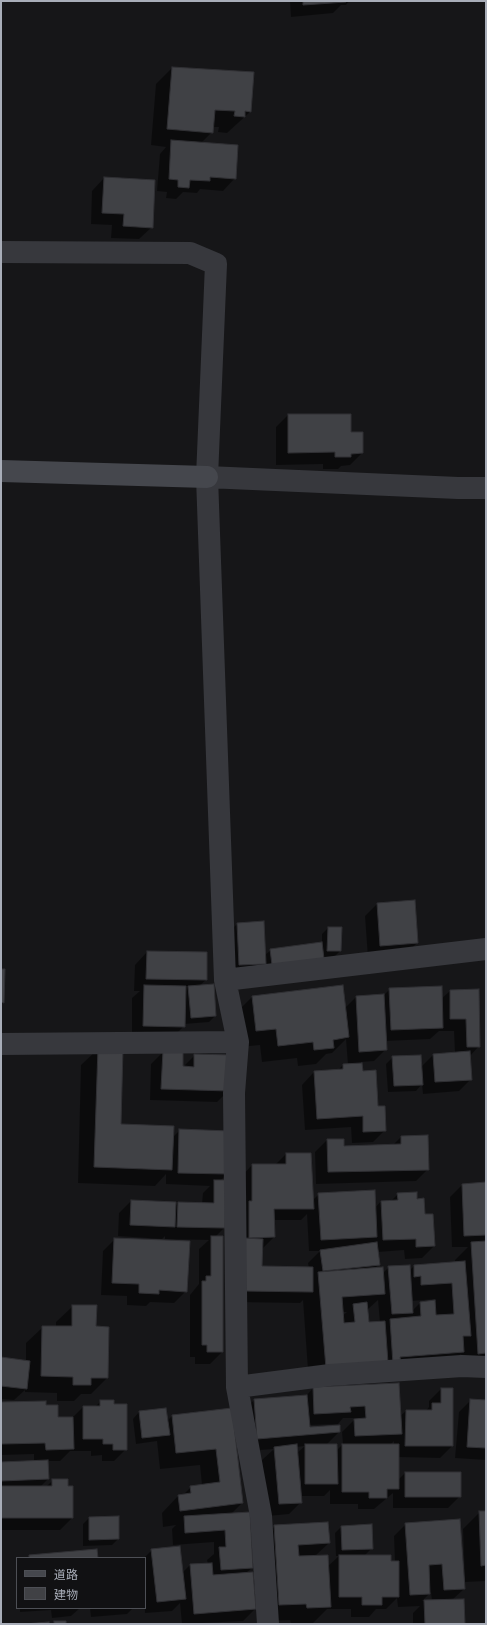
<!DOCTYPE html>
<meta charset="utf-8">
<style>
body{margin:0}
#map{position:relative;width:487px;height:1625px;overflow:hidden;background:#161618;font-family:"DejaVu Sans","Noto Sans JP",sans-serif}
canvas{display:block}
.frame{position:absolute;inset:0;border:2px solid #a8adb8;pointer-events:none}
.legend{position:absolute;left:16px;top:1557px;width:130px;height:52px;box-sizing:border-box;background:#111113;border:1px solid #4d4f55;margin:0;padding:5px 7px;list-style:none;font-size:12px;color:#a8adb8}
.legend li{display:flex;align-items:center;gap:8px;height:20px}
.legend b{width:20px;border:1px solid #4d4f55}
</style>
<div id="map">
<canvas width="487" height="1625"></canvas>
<div class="frame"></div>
<ul class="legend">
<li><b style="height:5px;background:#45474d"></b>道路</li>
<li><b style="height:11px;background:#404145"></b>建物</li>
</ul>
</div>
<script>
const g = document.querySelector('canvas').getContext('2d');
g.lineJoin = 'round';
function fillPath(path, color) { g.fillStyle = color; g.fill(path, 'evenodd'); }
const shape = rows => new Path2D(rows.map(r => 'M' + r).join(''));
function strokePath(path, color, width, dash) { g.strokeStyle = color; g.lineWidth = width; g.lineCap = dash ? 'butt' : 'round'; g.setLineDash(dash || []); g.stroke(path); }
fillPath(shape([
 [290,1,349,1,346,5,341,5,333,13,291,17],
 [172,68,250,112,227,133,218,132,219,127,213,127,212,132,201,143,235,178,223,191,200,189,197,193,183,192,176,199,166,198,167,192,157,191,160,154,166,147,151,145,156,84],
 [104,178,152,227,139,239,111,238,112,225,91,224,92,191],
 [288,415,350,433,362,453,350,465,341,466,338,469,323,469,323,464,276,465,276,427],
 [414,901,417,943,405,955,368,958,365,916,377,904],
 [237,924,265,955,271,950,322,943,322,934,328,928,340,928,340,951,334,957,266,971,265,964,253,976,227,977,225,936],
 [147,952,206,980,199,986,215,1016,209,1022,184,1024,184,1026,172,1038,132,1037,132,998,140,991,134,991,135,965],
 [390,989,441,999,450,991,478,990,479,1046,470,1056,471,1079,459,1091,423,1094,422,1084,416,1091,388,1092,386,1064,393,1057,421,1067,433,1055,455,1053,454,1031,439,1031,430,1039,385,1041,386,1049,374,1061,361,1062,362,1072,377,1107,385,1130,373,1142,352,1143,351,1127,305,1130,302,1085,314,1072,337,1071,343,1065,348,1065,346,1039,332,1053,326,1054,316,1064,298,1066,297,1058,262,1062,260,1045,240,1047,236,1013,252,997,345,1008,356,997,384,995],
 [98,1049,120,1125,173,1137,180,1130,227,1174,220,1181,225,1181,224,1228,215,1237,222,1352,210,1364,195,1364,195,1357,190,1357,190,1295,199,1284,199,1249,209,1240,165,1239,165,1236,162,1239,118,1236,119,1213,131,1201,175,1206,178,1203,202,1204,203,1193,210,1186,166,1184,166,1174,155,1186,78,1183,81,1065],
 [163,1052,182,1068,195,1055,229,1090,217,1102,150,1100,151,1064],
 [401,1137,427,1137,428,1169,416,1181,316,1184,315,1152,327,1140,343,1147,393,1145],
 [286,1154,313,1200,319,1194,375,1208,381,1201,391,1201,398,1194,416,1200,424,1216,434,1246,422,1258,405,1259,404,1250,378,1252,379,1264,374,1269,382,1274,389,1267,409,1271,414,1266,455,1263,455,1260,468,1247,452,1247,450,1197,462,1185,486,1183,486,1241,484,1243,486,1242,486,1368,462,1370,461,1354,447,1368,309,1384,303,1300,300,1303,232,1302,240,1178,252,1165,275,1165],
 [307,1214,309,1251,320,1251,308,1263,309,1268,261,1267,262,1249,274,1237,273,1220,301,1220],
 [436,1299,436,1301,420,1303,412,1311,411,1301],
 [378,1300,380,1323,368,1323,367,1310],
 [342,1312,347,1312,342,1316],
 [115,1239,186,1291,174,1303,150,1302,146,1306,127,1305,127,1296,101,1295,103,1251],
 [73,1306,95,1327,107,1378,91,1394,81,1394,74,1401,57,1401,57,1393,25,1392,25,1390,14,1400,1,1399,1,1358,26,1361,26,1343,43,1327,56,1327,56,1322],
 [313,1388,400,1416,406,1411,426,1411,429,1407,429,1401,441,1389,452,1446,440,1458,398,1457,398,1480,405,1473,460,1496,448,1508,393,1508,393,1493,374,1509,358,1509,358,1504,330,1504,330,1490,324,1496,301,1496,301,1502,289,1514,268,1516,262,1460,274,1449,245,1451,242,1413,254,1400,306,1396],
 [343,1418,354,1418,354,1420,342,1432,343,1444,336,1451,326,1445,339,1432,309,1428,309,1425,338,1424],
 [394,1441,394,1445,390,1445],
 [305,1446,297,1453,296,1447],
 [471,1400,486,1401,486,1460,455,1458,459,1412],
 [101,1401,126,1449,114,1461,102,1461,102,1455,91,1456,91,1451,70,1451,60,1461,47,1461,48,1479,40,1487,46,1487,53,1480,72,1518,60,1530,1,1530,1,1463,34,1462,34,1454,1,1455,1,1403,45,1406,57,1418,72,1418,83,1407,95,1407],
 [166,1409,167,1421,172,1416,231,1409,242,1503,231,1514,252,1568,246,1573,255,1609,243,1621,182,1624,180,1603,172,1611,145,1613,144,1558,152,1550,182,1573,190,1565,208,1564,207,1560,214,1554,214,1542,173,1545,172,1529,176,1525,163,1527,162,1513,178,1496,182,1496,191,1487,202,1485,200,1465,160,1469,157,1441,136,1444,133,1419,139,1412],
 [480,1512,486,1518,486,1581,465,1582,463,1529],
 [89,1518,118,1539,112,1545,83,1546,83,1524],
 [459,1520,464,1589,452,1600,464,1624,413,1624,413,1613,420,1606,398,1607,397,1598,386,1609,376,1609,369,1617,351,1617,351,1609,327,1609,313,1623,291,1624,290,1620,263,1621,258,1543,275,1526,329,1543,315,1556,327,1567,339,1556,336,1556,335,1533,341,1527,372,1548,364,1556,395,1562,394,1536,406,1524],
 [431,1592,432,1601,422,1601],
 [20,1608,80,1608,71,1616,52,1618,51,1610,20,1612],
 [90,1608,133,1608,127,1614,91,1617]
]), '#0007');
const building = shape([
 [303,1,346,1,346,2,303,5,303,1],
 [172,67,254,72,251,112,245,111,245,117,234,116,235,111,215,110,213,133,167,129,172,67],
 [171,140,238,145,236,179,210,177,210,181,190,180,189,188,178,187,178,180,169,179,171,140],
 [104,177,155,180,153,228,123,226,124,214,102,213,104,177],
 [288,414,351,414,351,432,363,432,363,453,351,454,351,457,335,457,335,452,288,453,288,414],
 [415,900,418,943,380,946,377,903,415,900],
 [264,921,266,964,239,965,237,923,264,921],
 [328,927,342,927,341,951,327,951,328,927],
 [322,942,324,959,272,965,270,949,322,942],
 [147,951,207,952,207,980,146,979,147,951],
 [1,969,5,969,4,1003,1,1002,1,969],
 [214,984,216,1016,191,1018,188,986,214,984],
 [144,985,186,986,185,1027,143,1026,144,985],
 [343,985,349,1037,333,1040,334,1048,314,1050,313,1042,278,1046,276,1029,256,1031,252,996,343,985],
 [442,986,443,1028,391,1030,389,988,442,986],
 [479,989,480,1047,467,1047,466,1019,450,1019,450,990,479,989],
 [384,994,387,1050,359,1052,356,996,384,994],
 [98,1048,123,1048,121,1124,174,1126,172,1170,94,1167,98,1048],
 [163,1051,183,1051,183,1066,194,1067,194,1054,231,1055,230,1091,161,1089,163,1051],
 [470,1051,472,1080,435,1082,433,1054,470,1051],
 [421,1055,423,1085,394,1086,392,1056,421,1055],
 [362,1063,363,1071,376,1070,378,1106,385,1106,386,1131,363,1132,363,1116,317,1119,314,1071,343,1069,343,1064,362,1063],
 [179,1129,229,1131,228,1174,178,1173,179,1129],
 [428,1135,429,1170,328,1172,327,1139,344,1139,344,1146,401,1144,401,1136,428,1135],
 [286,1153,311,1153,314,1209,274,1209,275,1237,249,1238,249,1201,252,1201,252,1164,286,1164,286,1153],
 [214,1180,226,1180,225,1228,177,1227,178,1202,214,1203,214,1180],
 [486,1182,486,1235,464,1236,462,1184,486,1182],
 [375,1190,377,1237,321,1240,318,1193,375,1190],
 [417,1192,417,1199,424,1198,425,1214,433,1214,435,1246,416,1247,416,1239,383,1240,381,1201,398,1200,397,1193,417,1192],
 [131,1200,176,1202,175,1227,130,1225,131,1200],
 [211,1236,223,1236,223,1352,207,1352,207,1345,202,1345,202,1281,206,1281,206,1276,211,1276,211,1236],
 [114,1238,190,1241,187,1292,159,1290,159,1294,139,1293,139,1284,112,1283,114,1238],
 [245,1238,263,1239,262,1266,313,1267,313,1292,244,1291,245,1238],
 [486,1241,486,1353,478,1354,471,1242,486,1241],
 [377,1242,380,1265,323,1271,320,1250,377,1242],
 [465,1261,471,1336,463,1336,464,1352,400,1357,401,1364,393,1364,390,1319,421,1316,420,1302,435,1300,436,1315,454,1314,452,1283,421,1285,421,1276,414,1277,414,1265,465,1261],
 [410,1265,413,1313,392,1314,388,1266,410,1265],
 [383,1267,385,1294,342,1297,344,1323,355,1322,353,1304,367,1302,369,1322,385,1321,388,1363,326,1368,318,1272,383,1267],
 [72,1305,97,1305,96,1326,109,1327,108,1378,91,1378,91,1385,73,1385,73,1377,41,1376,42,1326,72,1326,72,1305],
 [1,1357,30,1361,27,1389,1,1386,1,1357],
 [399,1383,402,1434,355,1436,354,1419,366,1418,365,1406,350,1407,351,1412,314,1414,313,1387,399,1383],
 [441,1388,453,1388,453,1446,405,1446,406,1410,432,1410,432,1403,441,1403,441,1388],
 [307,1395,310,1427,340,1425,340,1432,257,1439,254,1399,307,1395],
 [470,1399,486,1400,486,1448,467,1447,470,1399],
 [100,1400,114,1400,114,1404,127,1404,127,1450,113,1450,113,1444,103,1444,103,1439,83,1439,83,1406,100,1406,100,1400],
 [46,1401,46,1405,58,1405,58,1417,73,1417,74,1449,46,1450,45,1443,1,1444,1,1402,46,1401],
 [166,1408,170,1435,142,1438,139,1411,166,1408],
 [232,1408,243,1503,180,1511,178,1495,191,1493,190,1486,220,1482,216,1449,176,1453,172,1415,232,1408],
 [297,1444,302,1503,279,1504,274,1447,297,1444],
 [305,1444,337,1444,338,1484,305,1484,305,1444],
 [342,1444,399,1444,399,1489,387,1489,387,1498,369,1498,369,1492,342,1492,342,1444],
 [48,1460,49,1479,1,1481,1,1462,48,1460],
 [405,1472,461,1472,461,1497,405,1497,405,1472],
 [52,1479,68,1479,68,1486,73,1486,73,1518,1,1518,1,1486,52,1486,52,1479],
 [479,1511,486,1511,486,1565,481,1566,479,1511],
 [250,1512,253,1568,221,1570,219,1547,226,1547,225,1530,185,1533,184,1516,250,1512],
 [119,1516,119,1539,89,1540,89,1517,119,1516],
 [460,1519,465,1589,444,1590,442,1564,429,1565,430,1594,410,1595,405,1523,460,1519],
 [328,1522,330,1543,298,1545,299,1556,328,1555,331,1607,307,1608,306,1604,279,1605,274,1525,328,1522],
 [372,1524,373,1549,342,1550,341,1526,372,1524],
 [180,1546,186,1599,157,1602,151,1549,180,1546],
 [97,1549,98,1558,29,1558,29,1555,97,1549],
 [339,1555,391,1555,391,1561,399,1561,399,1597,382,1597,382,1605,362,1605,362,1597,339,1597,339,1555],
 [212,1563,213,1575,253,1572,256,1609,194,1614,190,1564,212,1563],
 [464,1599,465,1624,425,1624,424,1600,464,1599],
 [54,1621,66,1621,66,1624,54,1624,54,1621],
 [49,1622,49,1624,24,1624,49,1622]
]);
fillPath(building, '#404145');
strokePath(building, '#303034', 1);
strokePath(shape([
 [1,252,190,253,216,264,207,477,225,980,238,1042,234,1093,237,1387,261,1516,268,1624],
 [207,477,458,488,486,488],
 [225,980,486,949],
 [1,1044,238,1042],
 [237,1387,330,1375,462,1366,486,1367]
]), '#37383d', 22);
strokePath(shape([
 [1,471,207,477]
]), '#45474d', 22);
</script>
